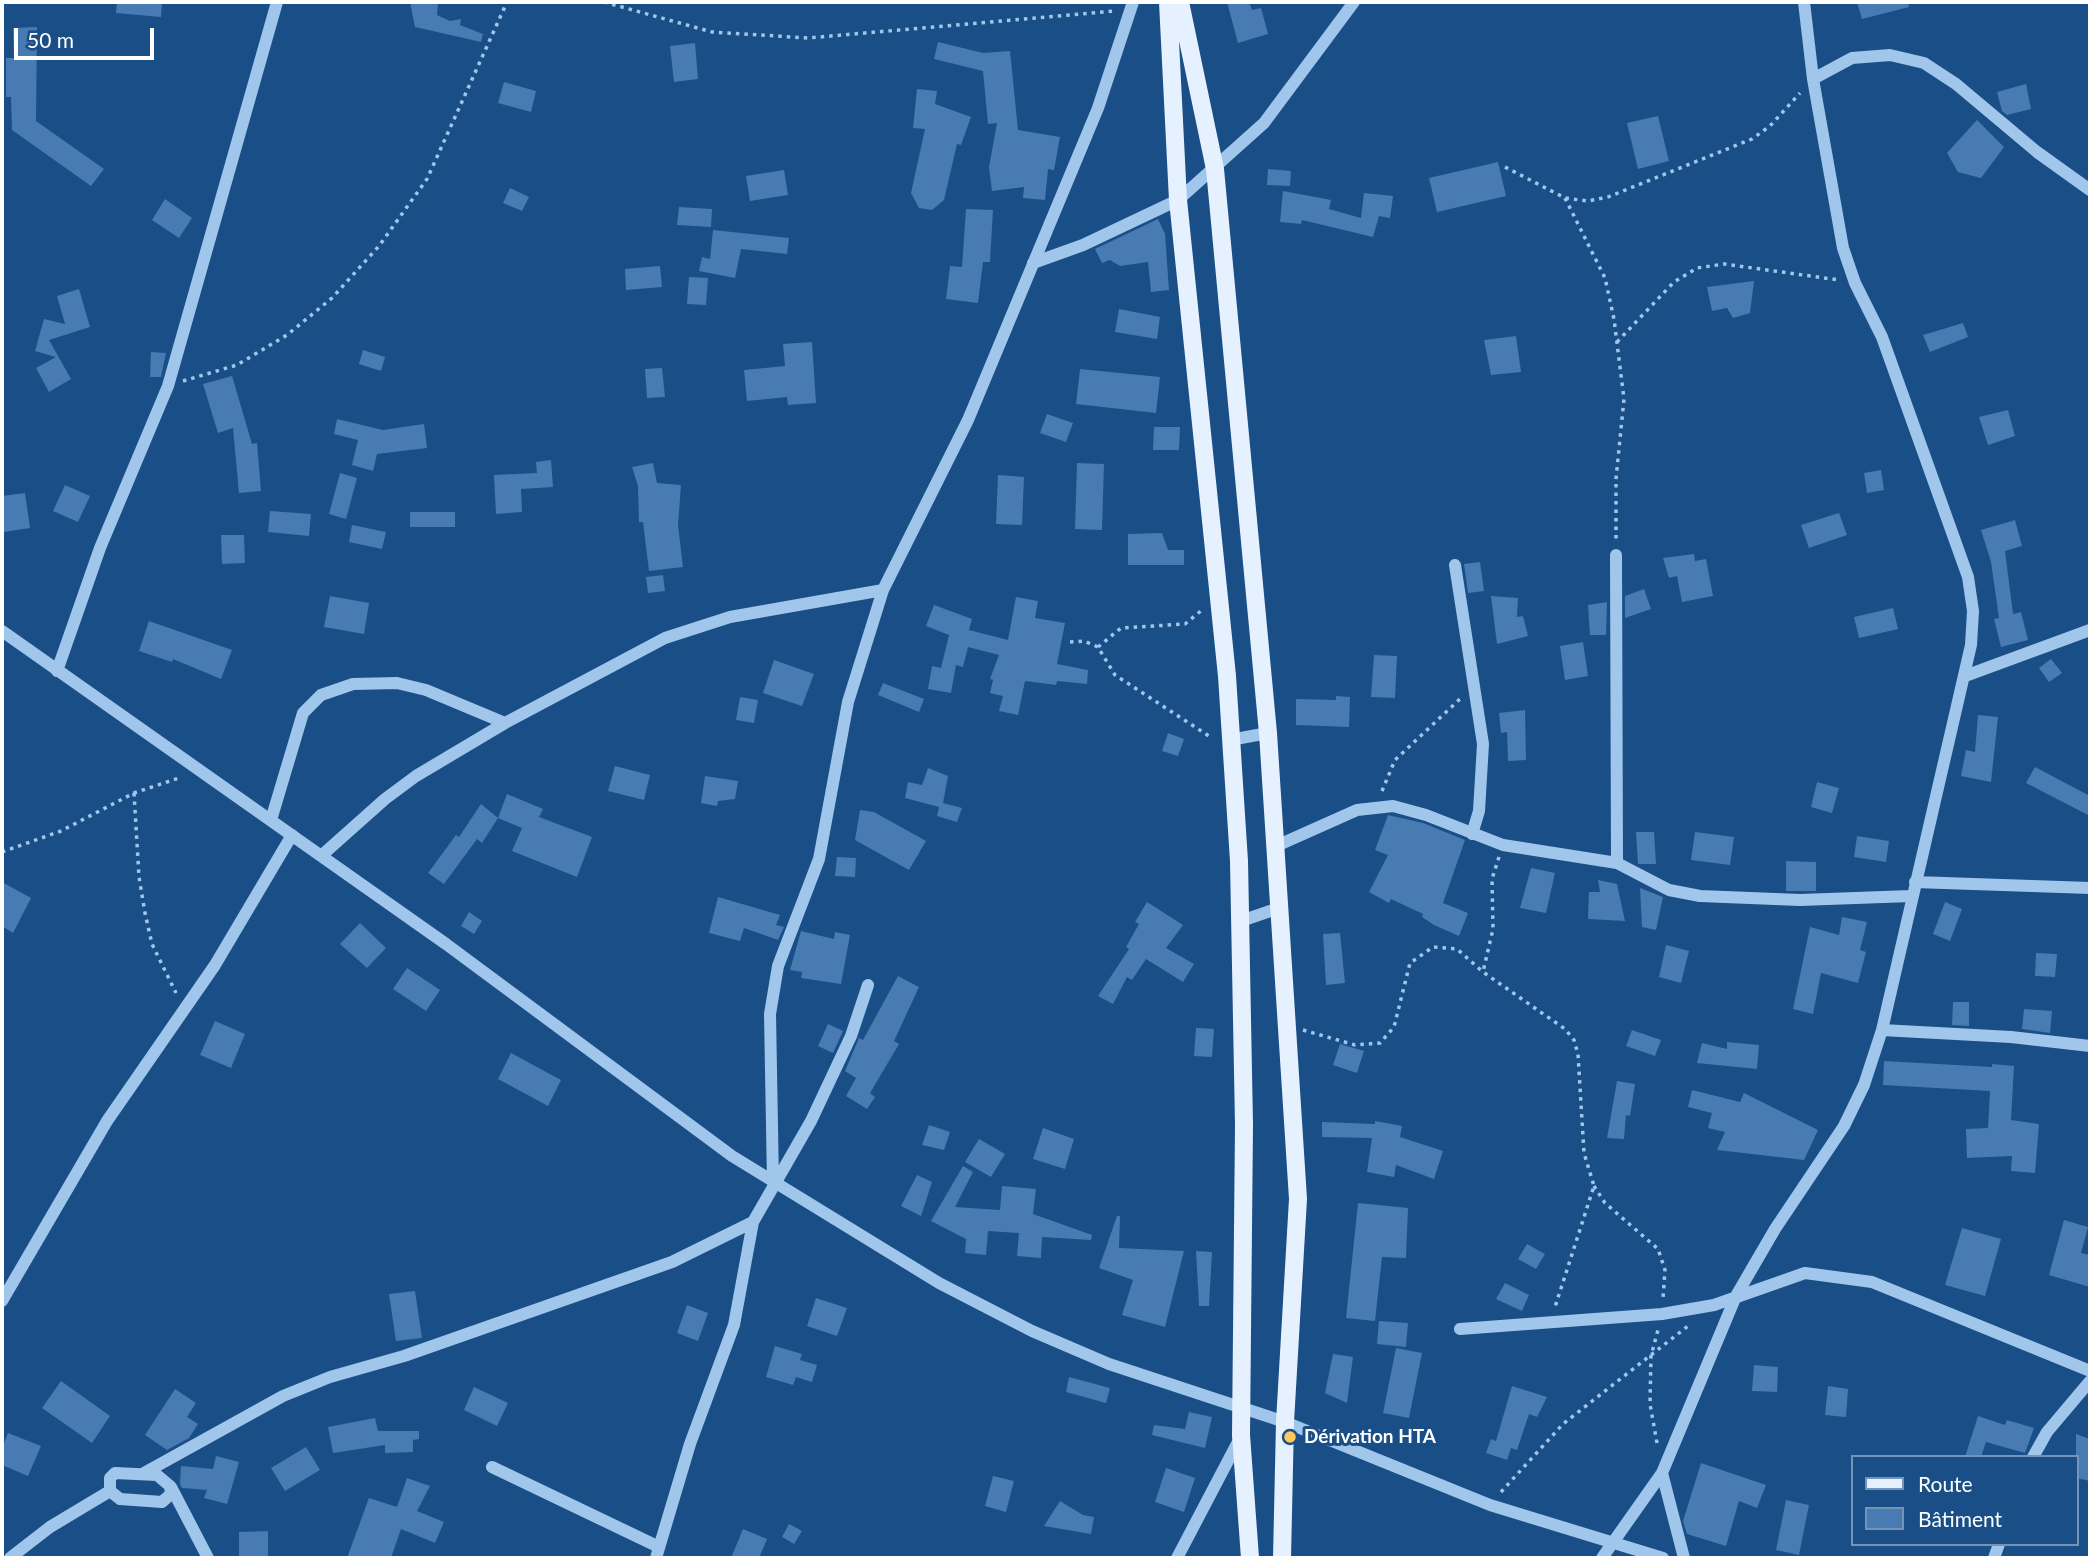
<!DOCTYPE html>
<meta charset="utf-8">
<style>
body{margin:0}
#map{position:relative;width:2092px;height:1560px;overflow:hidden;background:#1a4e86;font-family:Lato,sans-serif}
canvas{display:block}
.frame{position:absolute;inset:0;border:4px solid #fff;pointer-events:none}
.legend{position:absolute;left:1851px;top:1455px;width:228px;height:91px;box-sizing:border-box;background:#1a4e86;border:2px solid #7695b6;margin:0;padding:9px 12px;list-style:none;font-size:21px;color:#fff}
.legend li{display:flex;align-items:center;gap:14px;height:35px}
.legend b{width:35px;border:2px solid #7695b6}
.scale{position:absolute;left:14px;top:28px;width:140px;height:32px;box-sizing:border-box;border:4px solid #fff;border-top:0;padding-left:9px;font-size:21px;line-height:24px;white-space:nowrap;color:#fff;-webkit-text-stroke:5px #1a4e86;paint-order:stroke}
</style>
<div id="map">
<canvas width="2092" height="1560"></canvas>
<div class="frame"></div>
<ul class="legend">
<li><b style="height:9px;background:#e6f1ff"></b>Route</li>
<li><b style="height:19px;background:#477bb1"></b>Bâtiment</li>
</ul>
<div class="scale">50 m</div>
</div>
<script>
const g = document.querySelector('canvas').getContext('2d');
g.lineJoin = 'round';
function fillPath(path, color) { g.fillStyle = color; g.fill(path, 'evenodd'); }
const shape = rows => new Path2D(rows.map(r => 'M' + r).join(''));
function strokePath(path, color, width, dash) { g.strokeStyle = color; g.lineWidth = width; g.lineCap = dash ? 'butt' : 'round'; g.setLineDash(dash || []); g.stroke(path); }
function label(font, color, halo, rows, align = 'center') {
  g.font = font + ' Lato,sans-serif'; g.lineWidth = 6; g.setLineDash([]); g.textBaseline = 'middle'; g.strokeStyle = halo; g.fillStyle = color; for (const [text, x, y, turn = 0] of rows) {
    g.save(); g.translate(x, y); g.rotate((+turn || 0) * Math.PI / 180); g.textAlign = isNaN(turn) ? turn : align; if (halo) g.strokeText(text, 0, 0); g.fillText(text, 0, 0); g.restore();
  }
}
fillPath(shape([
 [117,2,162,2,161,17,116,13],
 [410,2,438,2,437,15,450,21,461,19,460,25,483,34,481,42,415,27],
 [1227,2,1249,2,1252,10,1261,8,1268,34,1238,43],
 [1857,2,1908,2,1909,7,1862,19],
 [37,27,36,121,104,169,91,186,12,130,11,97,6,97,6,58,14,58,13,28],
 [938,42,983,53,1010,51,1018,130,1060,137,1054,170,1048,169,1045,200,1023,198,1024,187,992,191,989,167,997,123,988,124,983,71,934,59],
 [695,43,698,79,674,82,670,46],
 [504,82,536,91,531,112,498,103],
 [2026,84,2031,109,2007,115,2002,111,1997,92],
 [917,89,937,91,935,104,971,117,961,145,957,144,944,200,932,210,919,208,911,193,925,129,913,128],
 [1658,116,1669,161,1638,169,1627,123],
 [1977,120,2004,147,1981,178,1958,172,1947,153],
 [1498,162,1506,196,1437,212,1429,178],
 [1268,169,1291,171,1290,186,1267,185],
 [784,170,788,195,750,201,746,176],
 [510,188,529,197,522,211,503,203],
 [1283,191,1331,200,1329,209,1361,218,1364,193,1393,196,1390,218,1379,216,1373,237,1302,220,1301,224,1280,222],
 [165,199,192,218,179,238,152,220],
 [679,207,712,209,711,227,677,225],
 [966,209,993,210,990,262,983,262,978,303,946,299,950,266,962,267],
 [1158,219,1165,234,1169,290,1151,292,1148,262,1120,266,1110,260,1102,263,1095,249],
 [713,230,789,238,787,254,741,249,735,278,699,271,702,257,710,259],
 [660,266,662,287,626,290,625,269],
 [689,277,708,278,706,305,687,304],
 [1754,281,1750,313,1733,318,1727,308,1712,311,1707,287],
 [79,289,90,327,49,340,71,379,49,392,36,368,56,357,35,351,44,319,65,324,57,296],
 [1119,309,1160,317,1157,339,1115,332],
 [1963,323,1968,337,1930,352,1923,335],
 [1516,336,1521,372,1491,375,1484,340],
 [812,342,816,403,788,405,787,397,747,401,744,370,785,366,783,344],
 [363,350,385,357,381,371,359,364],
 [151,352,166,353,161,377,150,377],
 [662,368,665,397,647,398,645,369],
 [1080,369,1160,377,1156,413,1076,404],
 [232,376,252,444,257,443,261,491,239,493,233,428,218,433,203,384],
 [2008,410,2015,436,1988,445,1979,417],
 [1047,414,1073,423,1066,442,1040,433],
 [337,419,383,430,424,424,427,448,377,454,373,471,352,465,358,440,334,434],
 [1154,427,1180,427,1179,450,1153,450],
 [551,460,553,487,521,489,522,512,496,514,494,475,537,473,536,462],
 [653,463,657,483,681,485,678,525,683,567,649,571,643,522,639,522,638,486,632,467],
 [1077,463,1104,464,1102,530,1075,529],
 [1881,470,1884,490,1867,493,1864,473],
 [340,473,357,478,346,519,329,514],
 [998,475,1024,477,1022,525,996,524],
 [65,485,90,496,78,522,53,511],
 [25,493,30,528,4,532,2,496],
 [270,511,311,514,309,536,268,532],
 [410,512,455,512,455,527,410,527],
 [1839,513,1847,535,1809,548,1801,525],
 [2015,520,2022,546,2005,551,2013,614,2021,612,2028,640,2001,647,1994,619,1999,618,1991,562,1981,530],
 [352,525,386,532,382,549,349,542],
 [1162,533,1168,550,1184,550,1184,565,1128,565,1128,534],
 [221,535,244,535,245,563,222,564],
 [1694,554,1695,561,1706,559,1713,596,1682,602,1677,576,1669,578,1663,558],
 [1480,562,1484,591,1468,593,1464,564],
 [663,575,665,591,648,593,646,577],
 [1644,589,1651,609,1625,618,1625,596],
 [330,596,369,603,364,634,324,627],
 [1491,596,1518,598,1517,617,1523,616,1528,636,1497,644],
 [1016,597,1038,601,1035,618,1065,623,1057,664,1088,670,1087,684,1057,681,1056,685,1025,681,1018,715,999,711,1003,696,990,693,993,680,990,679,999,655,968,647,963,667,956,665,951,693,928,689,932,666,941,668,949,635,926,626,934,605,972,619,969,630,1008,640],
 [1607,602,1606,635,1590,635,1588,605],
 [1893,608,1898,629,1859,638,1854,617],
 [149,621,232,650,221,679,173,659,172,662,139,651],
 [1583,642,1588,676,1565,680,1560,646],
 [1374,655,1397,656,1395,698,1371,697],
 [2051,659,2062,673,2049,682,2039,668],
 [774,660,814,674,802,706,763,693],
 [883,683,924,699,919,712,878,695],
 [1336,696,1350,697,1349,727,1296,725,1296,699,1336,700],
 [740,697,758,700,754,723,736,720],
 [1525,710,1526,760,1508,761,1507,732,1501,733,1499,713],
 [1978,715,1998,717,1991,782,1961,776,1966,750,1975,752],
 [1168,733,1184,739,1178,756,1162,751],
 [615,766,650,775,644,800,608,791],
 [2035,767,2090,796,2090,816,2026,783],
 [928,768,948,776,943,803,962,808,957,822,937,816,939,807,905,798,908,782,922,785],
 [705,776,738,781,735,799,718,801,717,806,701,803],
 [1817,782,1839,788,1832,813,1811,807],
 [507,794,543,809,539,817,592,837,577,877,512,851,522,828,498,818],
 [481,804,498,818,482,843,477,839,444,884,428,873,456,835,459,837],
 [860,810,874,812,926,841,909,870,855,840],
 [1388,815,1423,823,1465,840,1443,903,1468,913,1459,936,1434,925,1422,917,1423,914,1391,899,1389,903,1369,892,1388,855,1375,850],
 [1636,832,1654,832,1656,864,1638,864],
 [1695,832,1734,837,1730,865,1691,860],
 [1857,836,1889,841,1886,862,1854,857],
 [837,857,856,858,855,877,835,876],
 [1786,861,1816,862,1816,891,1786,891],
 [1531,868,1555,873,1546,913,1520,908],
 [1598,880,1617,884,1625,921,1588,919,1589,892,1600,892],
 [2,882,31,898,13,933,2,926],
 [1640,888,1663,897,1656,930,1642,927],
 [718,897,780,915,776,925,784,927,778,940,744,928,740,941,709,933],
 [1147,902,1183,925,1166,948,1194,964,1183,982,1146,959,1132,980,1127,977,1113,1004,1098,996,1129,949,1126,947,1139,924,1135,922],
 [1945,902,1962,909,1950,941,1933,934],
 [469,912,482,921,474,934,461,926],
 [1842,917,1867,922,1860,950,1866,952,1858,983,1821,973,1813,1014,1793,1009,1810,927,1839,935],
 [360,923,386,948,367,968,340,944],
 [801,931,834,939,835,932,850,935,841,984,801,978,802,972,790,970],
 [1340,933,1345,983,1326,985,1323,934],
 [1666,945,1689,951,1681,983,1659,977],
 [2036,953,2057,954,2055,977,2035,976],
 [407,968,440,990,426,1011,393,989],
 [898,976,919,987,894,1041,899,1044,870,1093,875,1097,867,1109,846,1096,856,1078,845,1071,859,1038,863,1040],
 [1953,1002,1969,1002,1969,1026,1952,1025],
 [2024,1009,2052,1011,2050,1033,2022,1029],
 [215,1021,245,1034,231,1068,200,1055],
 [828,1024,843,1031,833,1053,818,1046],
 [1196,1028,1214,1029,1212,1057,1194,1056],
 [1632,1030,1661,1040,1655,1056,1626,1046],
 [1727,1042,1759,1045,1757,1069,1697,1063,1702,1043,1727,1049],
 [1340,1044,1364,1051,1357,1073,1333,1065],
 [511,1053,561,1080,548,1106,498,1079],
 [1884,1061,1992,1067,1992,1064,2014,1066,2011,1120,2039,1124,2035,1173,2011,1171,2012,1156,1967,1158,1966,1129,1988,1128,1990,1091,1883,1085],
 [1617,1081,1635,1084,1630,1116,1626,1115,1624,1139,1607,1138],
 [1692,1090,1740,1102,1744,1093,1818,1130,1804,1160,1717,1150,1725,1132,1708,1128,1712,1113,1688,1107],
 [1375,1121,1402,1126,1400,1137,1443,1151,1434,1179,1396,1165,1394,1177,1367,1172,1372,1138,1322,1137,1322,1122,1375,1124],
 [929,1125,950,1132,944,1150,922,1145],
 [1043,1128,1074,1139,1065,1169,1033,1159],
 [979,1139,1005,1154,991,1177,965,1162],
 [963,1166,973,1172,955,1207,1000,1210,1002,1186,1036,1189,1033,1214,1092,1235,1091,1240,1042,1237,1041,1258,1017,1256,1019,1233,988,1231,986,1255,965,1253,966,1239,931,1221],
 [917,1175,932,1182,921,1216,901,1206],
 [1358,1203,1408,1208,1406,1258,1382,1257,1375,1321,1346,1318],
 [1117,1216,1120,1216,1119,1248,1184,1251,1165,1327,1122,1315,1133,1280,1099,1268],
 [2064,1220,2088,1227,2081,1253,2090,1255,2090,1287,2049,1275],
 [1962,1228,2001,1239,1985,1296,1945,1285],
 [1527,1244,1545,1254,1536,1269,1518,1259],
 [1196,1251,1212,1252,1209,1306,1199,1306],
 [1505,1283,1529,1295,1522,1311,1496,1299],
 [415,1291,422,1338,396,1341,389,1294],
 [816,1298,847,1308,837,1336,807,1326],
 [687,1305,708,1313,698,1341,677,1333],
 [1379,1321,1408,1323,1406,1347,1377,1344],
 [775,1346,802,1354,800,1360,817,1365,812,1382,796,1377,793,1385,766,1377],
 [1396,1348,1422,1353,1409,1418,1383,1413],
 [1333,1354,1353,1357,1347,1403,1325,1393],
 [1754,1365,1778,1367,1777,1392,1752,1391],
 [1069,1377,1110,1388,1106,1403,1066,1392],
 [61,1381,110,1416,92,1443,42,1408],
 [1512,1386,1547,1397,1537,1417,1529,1414,1517,1450,1511,1448,1507,1460,1486,1453,1491,1439,1496,1441],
 [1828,1386,1848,1389,1846,1417,1825,1415],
 [474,1387,508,1403,497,1426,464,1410],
 [175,1389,196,1403,187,1417,198,1424,189,1438,167,1450,145,1435],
 [1189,1412,1212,1417,1205,1448,1152,1435,1154,1425,1185,1429],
 [1978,1416,2005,1425,2007,1420,2034,1428,2025,1453,1986,1442,1981,1457,1965,1457],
 [375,1418,378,1431,419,1431,419,1439,413,1440,413,1452,385,1453,385,1445,333,1453,328,1427],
 [8,1433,41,1446,28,1476,2,1465,2,1448],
 [2076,1434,2090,1439,2090,1481,2076,1478],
 [306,1447,320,1470,285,1491,271,1468],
 [216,1456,239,1462,227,1504,204,1498,207,1490,182,1488,180,1484,181,1466,213,1469],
 [1701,1463,1766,1485,1757,1508,1739,1501,1726,1546,1687,1534,1683,1521],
 [1166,1468,1195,1478,1184,1512,1155,1502],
 [993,1476,1014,1481,1006,1512,985,1506],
 [407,1478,430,1486,417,1511,444,1522,435,1543,401,1529,391,1558,347,1558,369,1498,397,1507],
 [1786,1500,1809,1505,1799,1555,1776,1550],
 [1060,1501,1083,1515,1094,1517,1091,1534,1044,1526],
 [789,1524,802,1531,794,1544,782,1537],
 [743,1529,767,1539,759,1558,731,1558],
 [268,1531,268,1558,239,1558,239,1532]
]), '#477bb1');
strokePath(shape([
 [604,2,712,32,808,38,1115,11],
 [2,35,2,36],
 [1505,167,1565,198,1588,201,1608,197,1752,139,1770,126,1800,93],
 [1565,198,1605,278,1614,319,1624,399,1616,479,1616,542],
 [1617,342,1674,282,1697,268,1724,264,1839,280],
 [183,381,237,365,287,335,332,298,379,246,427,179,507,2],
 [1070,642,1084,641,1098,647,1115,675,1212,738],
 [1098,647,1121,628,1185,624,1202,610],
 [1382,791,1395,760,1461,698],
 [134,793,139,877,145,913,152,944,176,993],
 [2,852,61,831,134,793,182,777],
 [1499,857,1492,879,1493,929,1483,972,1565,1029,1574,1040,1578,1054,1584,1153,1594,1186,1555,1307],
 [1303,1030,1355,1045,1380,1043,1394,1027,1410,963,1433,947,1457,949,1483,972],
 [1594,1186,1605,1203,1658,1249,1665,1270,1663,1298],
 [1657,1443,1650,1404,1651,1356,1658,1330],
 [1501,1492,1563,1424,1688,1326]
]), '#a1c6ec', 3.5, [3.5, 5]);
strokePath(shape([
 [1813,79,1852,58,1890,55,1924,63,1956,84,2037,152,2090,190],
 [1033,263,1083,245,1178,200,1264,123,1354,2],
 [1616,555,1617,863],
 [1455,565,1483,744,1479,811,1472,834],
 [2,631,446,944,732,1156,939,1283,1032,1331,1109,1364,1285,1422,1490,1505,1663,1558],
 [57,671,100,548,168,386,277,2],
 [1965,676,2090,630],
 [505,723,665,638,730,617,883,590],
 [1230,740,1268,733],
 [271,820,303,713,321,695,353,684,397,683,426,690,505,723,416,776,385,799,321,856],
 [1274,847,1357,810,1393,806,1426,815,1503,845,1617,863,1669,890,1700,896,1800,900,1911,896],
 [1915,882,2090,888],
 [1241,921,1279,908],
 [1882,1030,2011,1037,2090,1046],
 [773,1183,770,1014,778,966,819,859,848,702,883,590,968,420,1098,108,1133,2],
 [2,1301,107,1121,215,965,292,835],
 [1460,1329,1662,1314,1714,1305,1805,1273,1872,1282,2090,1371],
 [2033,1457,2047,1432,2090,1381],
 [492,1467,659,1547],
 [115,1473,157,1475,170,1486,171,1494,162,1502,120,1499,110,1491,110,1478,115,1473],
 [144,1473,283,1396,330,1377,404,1356,672,1262,753,1222],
 [1662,1473,1684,1558],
 [171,1487,208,1558],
 [10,1558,50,1527,110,1491],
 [656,1558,690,1444,734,1325,753,1222,811,1121,851,1036,868,985],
 [1177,1558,1240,1438],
 [1602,1558,1662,1473,1736,1296,1775,1229,1844,1126,1864,1085,1882,1030,1971,645,1973,611,1968,577,1882,337,1855,283,1843,248,1813,79,1804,2],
 [1994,1558,1999,1544]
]), '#a1c6ec', 12);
strokePath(shape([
 [1168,2,1178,200,1227,676,1239,861,1244,1125,1241,1435,1250,1558],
 [1180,2,1215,169,1268,733,1298,1199,1285,1422,1282,1558]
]), '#e6f1ff', 18);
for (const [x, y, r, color] of [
 [1290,1437,7,"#fec85d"]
]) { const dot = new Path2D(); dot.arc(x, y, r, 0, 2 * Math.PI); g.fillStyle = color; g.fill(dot); strokePath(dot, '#1a4e86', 2.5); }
label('bold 19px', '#fff', '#1a4e86', [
 ["Dérivation HTA",1304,1437]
], 'left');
</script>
